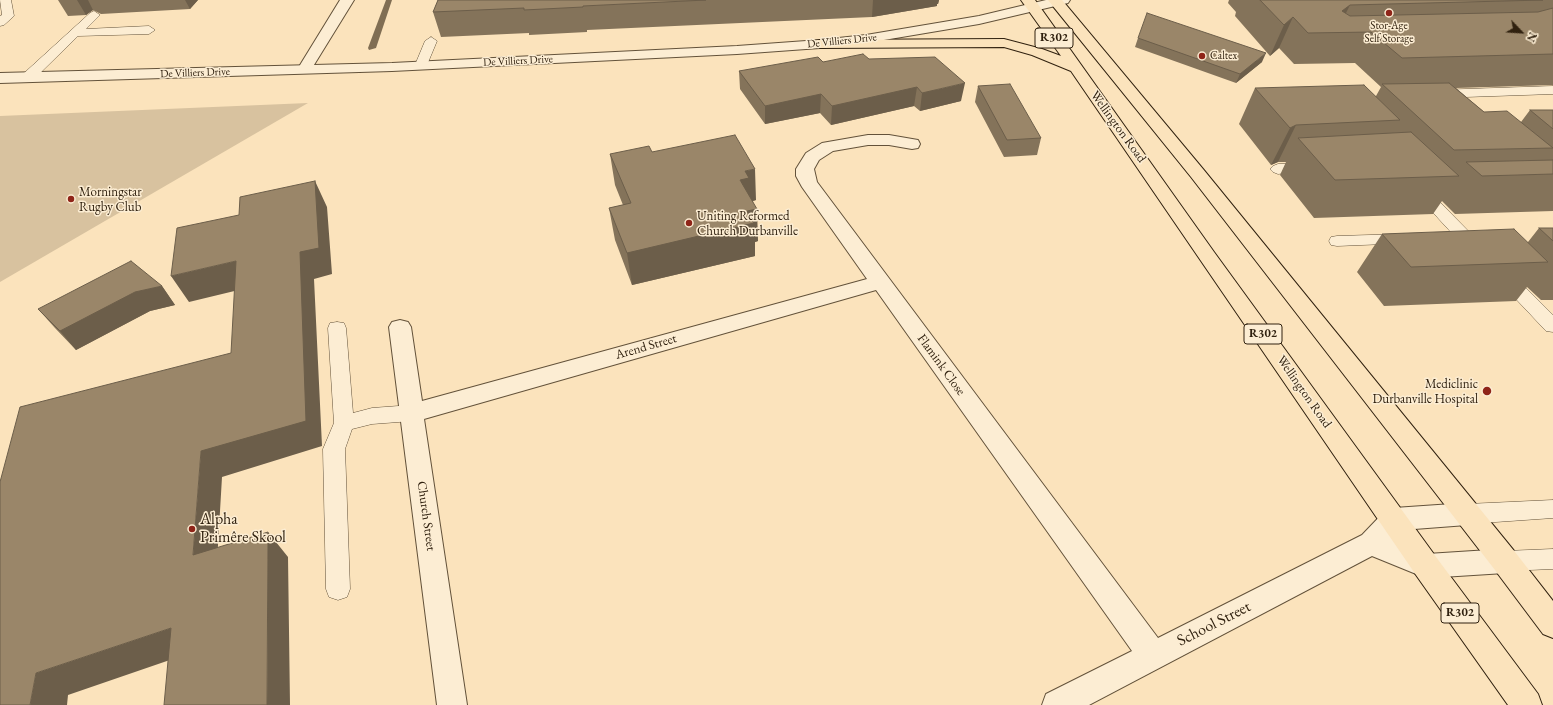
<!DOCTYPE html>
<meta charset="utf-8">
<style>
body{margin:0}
#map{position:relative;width:1553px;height:705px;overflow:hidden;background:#fbe3bc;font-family:"EB Garamond",serif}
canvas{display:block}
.north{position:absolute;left:1501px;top:12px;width:40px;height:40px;-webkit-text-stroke:3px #fcedd3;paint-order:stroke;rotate:115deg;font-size:11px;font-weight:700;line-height:16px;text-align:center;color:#30210f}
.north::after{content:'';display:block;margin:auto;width:14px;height:18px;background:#30210f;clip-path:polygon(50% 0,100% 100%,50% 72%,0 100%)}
</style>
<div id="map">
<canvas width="1553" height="705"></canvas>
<div class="north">N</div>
</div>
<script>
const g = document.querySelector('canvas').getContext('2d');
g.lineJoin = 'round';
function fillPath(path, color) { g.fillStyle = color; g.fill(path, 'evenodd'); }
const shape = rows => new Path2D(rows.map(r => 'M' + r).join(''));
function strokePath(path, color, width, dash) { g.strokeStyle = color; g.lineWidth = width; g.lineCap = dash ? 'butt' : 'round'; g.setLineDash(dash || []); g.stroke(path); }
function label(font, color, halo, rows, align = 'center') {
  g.font = font + ' "EB Garamond",serif'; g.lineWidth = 3; g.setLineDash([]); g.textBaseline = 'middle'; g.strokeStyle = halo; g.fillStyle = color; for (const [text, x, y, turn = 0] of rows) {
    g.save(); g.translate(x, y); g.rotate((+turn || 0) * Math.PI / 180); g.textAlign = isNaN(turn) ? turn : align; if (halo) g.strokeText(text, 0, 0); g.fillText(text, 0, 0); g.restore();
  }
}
fillPath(shape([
 [308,103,0,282,0,116]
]), '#d8c29f');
fillPath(shape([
 [386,0,392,0,376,48,369,50,368,48,386,0]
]), '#806e53');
const service = shape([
 [0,0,11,0,14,16,4,25,0,26,0,16,2,15,0,0],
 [94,11,100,15,86,29,149,26,155,30,149,34,78,36,32,81,22,81,20,78,22,75,90,13,94,11],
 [431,37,437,41,427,65,426,68,416,68,415,65,425,41,431,37],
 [1553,86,1553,94,1436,98,1431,97,1429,94,1431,91,1436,90,1553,86],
 [1308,163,1313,164,1315,167,1313,170,1278,174,1273,172,1270,169,1273,166,1278,164,1308,163],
 [1420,185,1425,187,1482,245,1484,249,1482,253,1476,254,1470,253,1415,193,1412,190,1415,187,1420,185],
 [1404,234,1410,235,1412,239,1410,243,1337,246,1331,245,1329,241,1331,237,1337,236,1404,234],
 [1504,270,1510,272,1553,315,1553,332,1546,331,1498,280,1495,276,1498,272,1504,270],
 [337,322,344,323,346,328,353,413,372,408,412,405,419,407,422,413,419,419,412,421,372,424,352,429,345,449,350,589,347,597,338,600,329,597,326,589,323,449,334,423,328,328,330,323,337,322],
 [1553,500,1553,518,1467,524,1459,521,1456,514,1459,507,1467,504,1553,500],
 [1553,549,1553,569,1505,571,1497,568,1493,561,1497,554,1505,551,1553,549]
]);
const minor = shape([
 [340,0,354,0,309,73,299,73,297,70,340,0],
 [868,135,889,135,918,140,920,144,918,148,912,149,889,145,868,145,833,151,819,160,814,169,817,182,1158,638,1362,535,1385,511,1394,508,1467,503,1476,506,1480,514,1476,522,1467,525,1401,530,1392,539,1427,554,1505,549,1515,552,1519,561,1515,570,1505,573,1426,578,1372,556,1089,705,1042,705,1046,694,1132,651,876,290,424,419,467,705,437,705,389,327,392,322,400,320,408,322,411,327,422,401,867,279,802,187,796,176,796,169,806,153,822,143,868,135]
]);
const tertiary = shape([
 [1046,0,1070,0,1068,3,979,24,866,43,820,48,737,54,392,71,0,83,0,73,392,63,737,46,820,40,866,35,979,16,1046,0]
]);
const primary = shape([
 [1021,0,1035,0,1214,252,1436,557,1538,694,1542,705,1508,705,1416,575,1071,71,1032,55,1004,47,820,48,815,47,813,44,815,41,820,40,1004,39,1042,49,1061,56,1021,0],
 [1048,0,1062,0,1203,169,1515,552,1553,601,1553,638,1543,634,1495,570,1191,177,1048,0]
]);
strokePath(service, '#63523a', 1);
strokePath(minor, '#63523a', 2);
strokePath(tertiary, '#63523a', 2);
strokePath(primary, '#30210f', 2);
fillPath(service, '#fcedd3');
fillPath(minor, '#fcedd3');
fillPath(tertiary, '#fcedd3');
fillPath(primary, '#fbe3bc');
fillPath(shape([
 [58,0,198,0,190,9,101,14,93,10,86,15,68,16],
 [438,0,939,0,938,4,937,4,937,6,872,17,587,30,587,32,529,35,529,33,441,37,433,12],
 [1229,0,1553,0,1553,85,1456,88,1484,112,1521,122,1530,110,1553,110,1553,211,1455,214,1442,201,1433,214,1314,218,1280,175,1286,162,1278,162,1271,165,1239,124,1255,88,1376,96,1381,87,1355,63,1294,64,1279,48,1270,56,1235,16,1236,12,1228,3],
 [1138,38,1262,62,1236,83,1135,47],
 [869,59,961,101,920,111,914,106,831,125,820,113,765,124,740,89,739,71,823,62],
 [978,86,1041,138,1037,155,1004,157,975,102],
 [610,154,756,200,753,201,758,241,755,242,755,256,632,285,615,240,609,208,623,205,615,185],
 [1539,228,1553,228,1553,300,1541,300,1527,287,1516,301,1384,306,1357,272,1382,234,1528,242],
 [162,286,175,305,150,311,76,350,55,328,38,309]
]), '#84735a');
fillPath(shape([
 [77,0,88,0,93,10,86,15],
 [185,0,198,0,190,9],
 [873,0,939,0,938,4,937,4,937,6,872,17],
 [1350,5,1336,33,1342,11],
 [1293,17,1279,48,1270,56,1284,25],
 [1266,53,1262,62,1236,83,1240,74],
 [965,83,961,101,920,111,922,93],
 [917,87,914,106,831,125,832,106],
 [821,94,820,113,765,124,765,106],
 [1296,125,1278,162,1271,165,1290,128],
 [755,169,756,200,749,202,740,180,745,171],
 [315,181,327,207,332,274,314,279,322,446,222,477,216,579,193,555,201,451,300,252],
 [757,209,758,241,755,242,755,256,632,285,627,253,747,211],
 [236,261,251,287,189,302,171,276],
 [162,286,175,305,150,311,76,350,60,331,135,292],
 [268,532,288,557,290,705,267,705],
 [171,628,196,651,68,695,67,705,30,705,36,673]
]), '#6c5e4a');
const building = shape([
 [438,0,706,0,583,6,583,7,524,10,524,8,433,12,438,0],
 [1260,0,1543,0,1350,5,1342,11,1350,16,1538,12,1553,8,1553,54,1402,58,1371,32,1308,33,1293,17,1284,25,1260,0],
 [1147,13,1266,53,1240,74,1138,38,1147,13],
 [863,54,869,59,935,57,965,83,922,93,917,87,832,106,821,94,765,106,739,71,818,57,823,62,863,54],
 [1449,83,1484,112,1507,111,1553,148,1454,150,1382,84,1449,83],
 [1010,84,1041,138,1007,140,978,86,1010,84],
 [1364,85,1400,120,1296,125,1290,128,1255,88,1364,85],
 [1530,110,1553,110,1553,129,1530,110],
 [1411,132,1459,176,1335,180,1298,138,1411,132],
 [735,135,755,169,745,171,749,178,740,180,757,209,747,211,754,223,627,253,609,208,631,203,610,154,649,146,652,152,735,135],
 [1553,160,1553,174,1482,176,1466,162,1553,160],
 [315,181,319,248,300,252,306,421,201,451,193,555,268,532,267,705,164,705,171,628,36,673,30,705,0,705,0,482,20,407,231,353,236,261,171,276,177,228,239,215,240,197,315,181],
 [1539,228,1553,228,1553,241,1539,228],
 [1514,229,1548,262,1411,267,1382,234,1514,229],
 [131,261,162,286,135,292,60,331,38,309,131,261]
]);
fillPath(building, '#9a8669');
strokePath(building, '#6c5e4a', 1);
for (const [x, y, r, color] of [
 [1389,13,4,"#8f2418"],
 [1202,56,4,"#8f2418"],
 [71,199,4,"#8f2418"],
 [689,223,4,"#8f2418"],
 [1487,391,5,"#8f2418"],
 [192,529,4,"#8f2418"]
]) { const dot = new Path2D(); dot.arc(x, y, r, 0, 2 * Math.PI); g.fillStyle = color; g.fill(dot); strokePath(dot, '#fcedd3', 1.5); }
label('11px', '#30210f', '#fcedd3', [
 ["Stor-Age",1389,26],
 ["Self Storage",1389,39],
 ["Caltex",1210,56,"left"]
]);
label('11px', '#30210f', '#fcedd3', [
 ["De Villiers Drive",842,41,-6],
 ["De Villiers Drive",518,61,-3],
 ["De Villiers Drive",195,73,-2]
]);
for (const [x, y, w] of [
 [1054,38,38],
 [1263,334,38],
 [1460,613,38]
]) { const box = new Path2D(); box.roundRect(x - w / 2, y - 10, w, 20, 3); g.fillStyle = '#fcedd3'; g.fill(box); strokePath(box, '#30210f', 1); }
label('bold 12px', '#30210f', null, [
 ["R302",1054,38],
 ["R302",1263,334],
 ["R302",1460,613]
]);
label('13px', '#30210f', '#fcedd3', [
 ["Wellington Road",1118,127,54],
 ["Arend Street",646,347,-16],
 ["Flamink Close",941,365,54],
 ["Wellington Road",1304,392,55],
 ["Church Street",426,516,82]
]);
label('13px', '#30210f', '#fcedd3', [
 ["Morningstar",79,192],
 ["Rugby Club",79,207],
 ["Uniting Reformed",697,216],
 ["Church Durbanville",697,231],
 ["Mediclinic",1478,384,"right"],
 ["Durbanville Hospital",1478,399,"right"]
], 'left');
label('16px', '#30210f', '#fcedd3', [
 ["Alpha",200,520],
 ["Primêre Skool",200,538]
], 'left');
label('16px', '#30210f', '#fcedd3', [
 ["School Street",1214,624,-27]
]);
</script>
